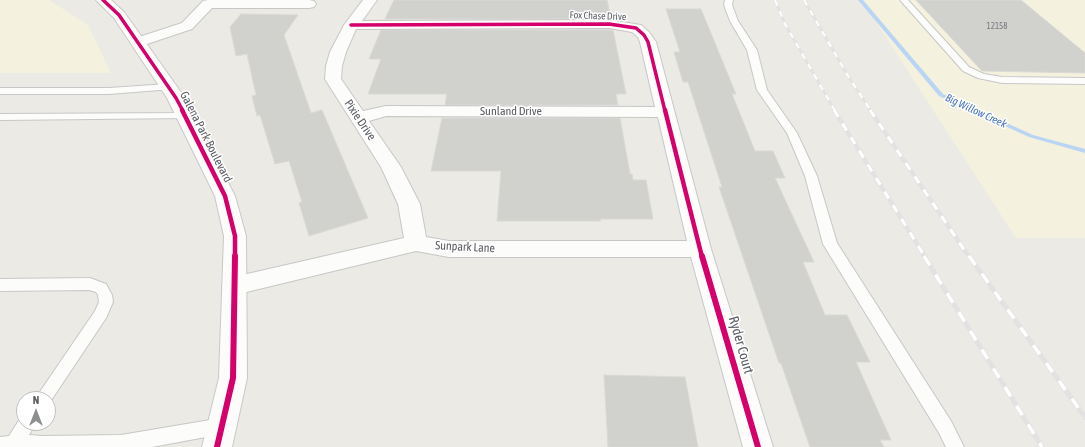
<!DOCTYPE html>
<style>
body{margin:0}
#map{position:relative;width:1085px;height:447px;overflow:hidden;background:#ebeae5;font-family:"Asap Condensed",sans-serif}
canvas{display:block}
.north{position:absolute;left:16px;top:391px;width:40px;height:40px;box-sizing:border-box;background:#fff;border:1px solid #bdbfc1;border-radius:50%;rotate:0deg;font-size:11px;font-weight:700;line-height:16px;text-align:center;color:#5b5e63}
.north::after{content:'';display:block;margin:auto;width:14px;height:18px;background:#8d8f90;clip-path:polygon(50% 0,100% 100%,50% 72%,0 100%)}
</style>
<div id="map">
<canvas width="1085" height="447"></canvas>
<div class="north">N</div>
</div>
<script>
const g = document.querySelector('canvas').getContext('2d');
g.lineJoin = 'round';
function fillPath(path, color) { g.fillStyle = color; g.fill(path, 'evenodd'); }
const shape = rows => new Path2D(rows.map(r => 'M' + r).join(''));
function strokePath(path, color, width, dash) { g.strokeStyle = color; g.lineWidth = width; g.lineCap = dash ? 'butt' : 'round'; g.setLineDash(dash || []); g.stroke(path); }
function label(font, color, halo, rows, align = 'center') {
  g.font = font + ' "Asap Condensed",sans-serif'; g.lineWidth = 3; g.setLineDash([]); g.textBaseline = 'middle'; g.strokeStyle = halo; g.fillStyle = color; for (const [text, x, y, turn = 0] of rows) {
    g.save(); g.translate(x, y); g.rotate((+turn || 0) * Math.PI / 180); g.textAlign = isNaN(turn) ? turn : align; if (halo) g.strokeText(text, 0, 0); g.fillText(text, 0, 0); g.restore();
  }
}
fillPath(shape([
 [0,0,49,0,88,25,111,73,0,73],
 [862,0,1085,0,1085,238,1016,238]
]), '#f4f2de');
fillPath(shape([
 [858,0,863,0,943,94,1033,135,1085,149,1085,153,1029,137,939,96,858,0]
]), '#bad5f4');
const building = shape([
 [394,0,607,0,611,19,385,19,394,0],
 [916,0,1021,0,1085,53,1085,73,982,71,916,0],
 [666,9,701,9,736,94,732,94,755,151,773,151,785,178,775,178,814,262,803,262,825,315,847,315,870,362,856,362,891,440,880,440,884,447,810,447,781,363,779,363,719,187,722,187,688,82,683,82,674,52,680,52,666,9],
 [241,14,298,15,284,35,311,113,322,110,368,218,309,236,299,203,302,202,289,161,275,164,260,115,257,116,252,96,256,95,247,54,236,56,230,27,241,14],
 [381,30,613,30,626,94,616,94,618,105,445,105,447,94,368,94,381,59,369,59,381,30],
 [442,118,620,118,630,174,632,174,633,180,646,180,653,219,600,219,601,221,497,221,501,171,431,171,442,118],
 [604,375,685,377,698,447,608,447,604,375]
]);
fillPath(building, '#d1d1ce');
strokePath(building, '#dad9d4', 1);
const lane = shape([
 [725,0,733,0,732,5,738,21,757,50,767,90,797,133,817,176,837,243,951,421,964,447,946,447,939,433,823,244,805,176,787,133,757,90,747,50,730,21,724,5,725,0],
 [900,0,908,0,969,67,984,74,1002,77,1085,78,1085,84,1002,83,978,78,963,71,900,0],
 [168,84,173,87,172,89,109,94,0,94,0,88,109,88,168,84],
 [185,113,189,114,190,116,189,118,0,120,0,114,185,113],
 [90,278,106,284,112,295,113,302,106,318,48,405,48,399,35,399,95,311,99,302,98,295,96,292,89,290,0,291,0,279,90,278],
 [24,416,24,423,36,423,29,435,42,436,121,435,222,418,228,420,231,426,228,432,222,434,152,447,0,447,0,437,9,436,21,417,24,416]
]);
const street = shape([
 [208,0,309,0,314,1,316,4,314,7,309,8,212,8,192,29,138,47,133,45,130,42,133,39,182,23,203,1,208,0],
 [363,0,377,0,362,21,609,20,641,25,649,32,656,42,711,249,773,447,743,447,691,257,449,257,416,251,234,295,225,293,222,286,225,279,234,277,404,238,398,204,381,167,325,79,326,66,330,52,344,25,363,0],
 [609,28,632,32,638,37,640,42,655,107,386,106,363,111,341,79,342,66,346,52,356,29,609,28],
 [386,116,658,117,687,241,449,241,426,237,420,204,401,167,369,121,386,116]
]);
const secondary = shape([
 [96,0,111,0,124,12,185,98,235,196,246,236,247,378,232,447,202,447,219,378,224,236,215,196,167,98,114,18,96,0]
]);
strokePath(lane, '#c7c7c7', 2);
strokePath(street, '#c7c7c7', 2);
strokePath(secondary, '#c9c8c8', 2);
fillPath(lane, '#fcfcfb');
fillPath(street, '#fcfcfb');
fillPath(secondary, '#fcfcfb');
const railFar2 = shape([
 [775,0,785,24,835,111],
 [804,0,848,76,871,111]
]);
const railFar1 = shape([
 [834,110,925,257],
 [870,110,969,257]
]);
const rail = shape([
 [924,256,1042,447],
 [969,256,1085,417]
]);
strokePath(railFar2, '#e2e2e2', 3);
strokePath(railFar1, '#e2e2e2', 4.5);
strokePath(rail, '#e2e2e2', 5);
strokePath(railFar2, '#fff', 2, [6]);
strokePath(railFar1, '#fff', 3, [8]);
strokePath(rail, '#fff', 3.5, [11]);
strokePath(shape([
 [103,0,119,15,176,98,183,111],
 [351,25,609,24,636,28,644,35,648,42,665,111]
]), '#d6006c', 3.5);
strokePath(shape([
 [182,110,225,196,235,236,235,257],
 [665,110,702,257]
]), '#d6006c', 4.5);
strokePath(shape([
 [702,256,758,447],
 [217,447,233,378,235,256]
]), '#d6006c', 6);
label('9px', '#7a7c7f', null, [
 ["12158",997,26]
]);
label('10px', '#5b5e63', '#fff', [
 ["Fox Chase Drive",598,16,2]
]);
label('italic 11px', '#4974bd', '#fff', [
 ["Big Willow Creek",976,111,25]
]);
label('12px', '#5b5e63', '#fff', [
 ["Sunland Drive",511,111],
 ["Pixie Drive",360,120,56],
 ["Galena Park Boulevard",206,137,63],
 ["Sunpark Lane",465,247,3]
]);
label('14px', '#5b5e63', '#fff', [
 ["Ryder Court",741,345,74]
]);
</script>
